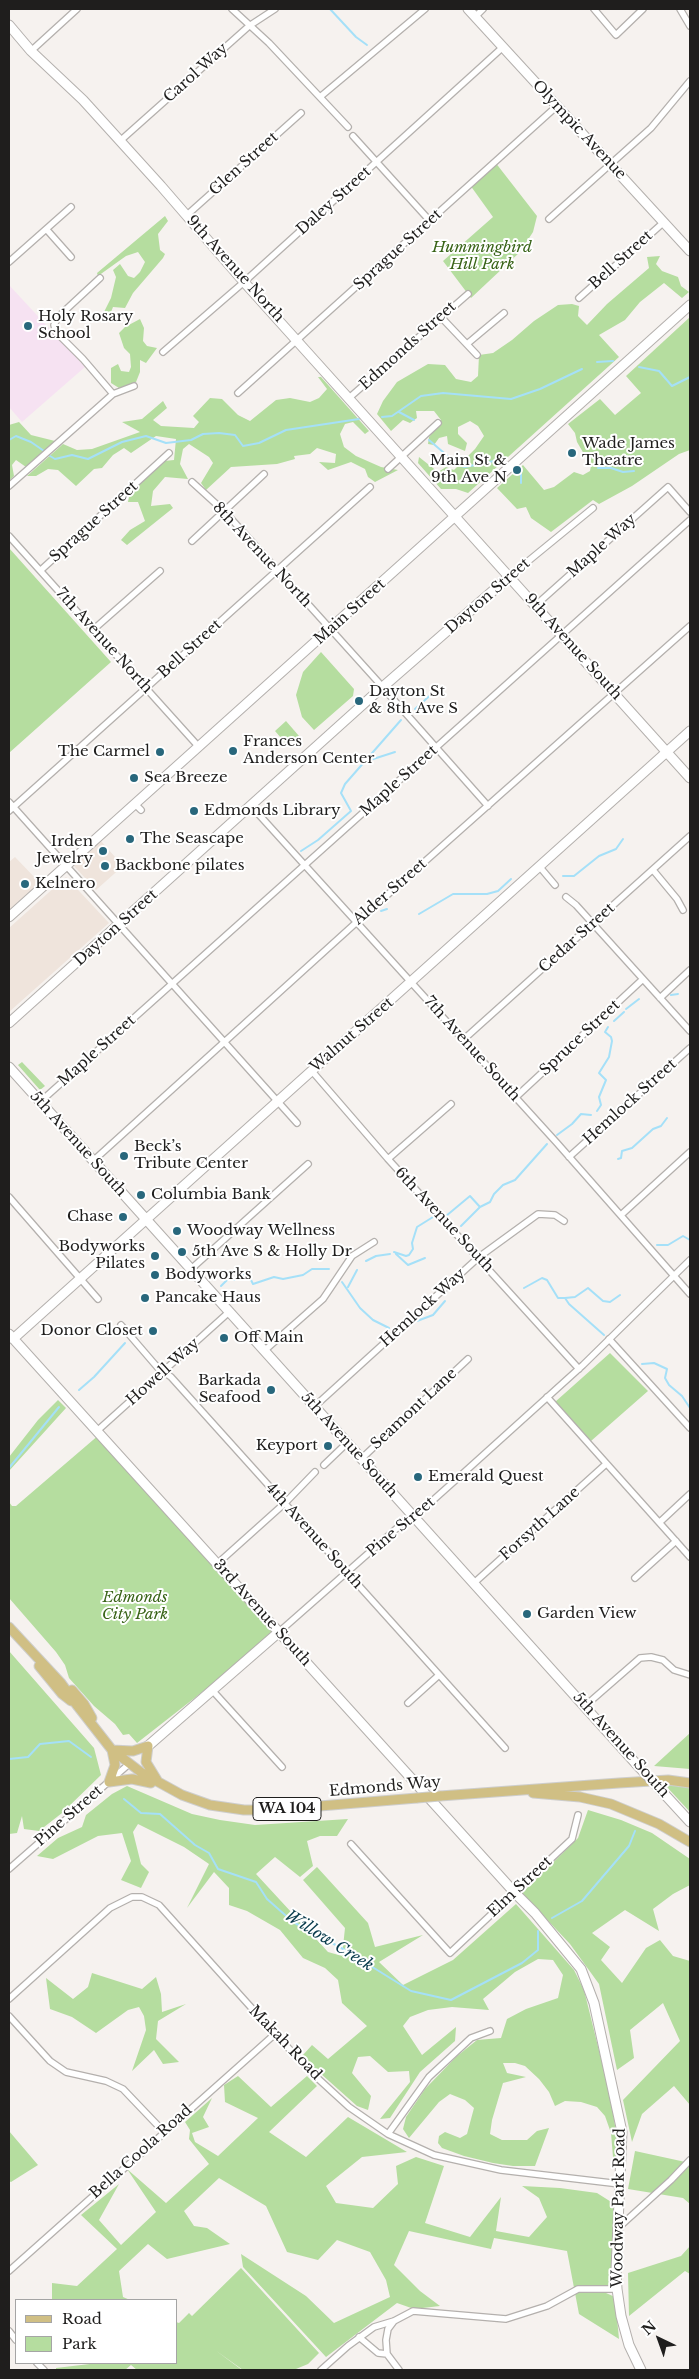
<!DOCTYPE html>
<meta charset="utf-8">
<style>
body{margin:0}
#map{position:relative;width:699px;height:2379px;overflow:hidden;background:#f6f2ef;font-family:"Libre Baskerville",serif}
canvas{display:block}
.frame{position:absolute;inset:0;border:10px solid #1f1e1d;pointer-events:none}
.legend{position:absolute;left:15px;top:2299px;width:162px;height:65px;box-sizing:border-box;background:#fff;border:1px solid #a5a5a5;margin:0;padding:6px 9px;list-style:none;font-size:15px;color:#1f1e1d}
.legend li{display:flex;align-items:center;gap:10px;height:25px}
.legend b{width:25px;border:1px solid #a5a5a5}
.north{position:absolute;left:634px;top:2314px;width:50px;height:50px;-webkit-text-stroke:4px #fff;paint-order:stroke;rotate:318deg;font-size:14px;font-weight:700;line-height:20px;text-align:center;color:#1f1e1d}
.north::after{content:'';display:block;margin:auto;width:18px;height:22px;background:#1f1e1d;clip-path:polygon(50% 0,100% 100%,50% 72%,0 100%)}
</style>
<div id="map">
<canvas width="699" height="2379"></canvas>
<div class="frame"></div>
<ul class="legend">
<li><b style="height:6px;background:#d0bf84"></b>Road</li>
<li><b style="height:14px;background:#b5dd9f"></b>Park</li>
</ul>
<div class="north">N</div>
</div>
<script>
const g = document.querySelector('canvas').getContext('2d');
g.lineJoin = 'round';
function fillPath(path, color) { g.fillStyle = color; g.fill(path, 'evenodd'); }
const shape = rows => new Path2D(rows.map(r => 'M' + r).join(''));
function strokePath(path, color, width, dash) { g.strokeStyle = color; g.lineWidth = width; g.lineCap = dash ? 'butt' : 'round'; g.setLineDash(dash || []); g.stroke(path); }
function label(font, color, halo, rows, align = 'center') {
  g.font = font + ' "Libre Baskerville",serif'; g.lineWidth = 4; g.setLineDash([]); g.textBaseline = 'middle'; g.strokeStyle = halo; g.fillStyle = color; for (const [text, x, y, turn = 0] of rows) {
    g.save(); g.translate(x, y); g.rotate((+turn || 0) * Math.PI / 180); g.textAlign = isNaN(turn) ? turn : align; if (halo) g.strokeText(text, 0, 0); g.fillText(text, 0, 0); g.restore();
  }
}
fillPath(shape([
 [101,841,123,866,96,890,74,866],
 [15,857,40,883,9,910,9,862],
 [66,877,109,923,9,1012,9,928]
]), '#efe4dc');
fillPath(shape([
 [9,285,85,367,22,422,9,407]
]), '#f6e2f2');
fillPath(shape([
 [495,162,537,216,533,232,520,252,471,298,443,261,493,217,470,185],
 [165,216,168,221,158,234,160,250,165,254,163,258,133,293,125,308,113,307,111,312,103,314,111,298,116,277,113,270,120,264,128,276,134,278,140,272,145,262,138,252,126,256,98,276,97,273],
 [660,256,656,264,662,271,678,277,681,286,689,292,682,298,664,283,640,302,625,320,599,335,619,357,468,493,456,489,441,489,418,463,419,457,438,472,446,467,454,470,475,449,484,436,478,426,470,421,458,427,458,434,467,443,465,451,448,444,447,436,439,438,434,445,428,444,429,437,441,420,434,411,416,411,417,418,410,423,403,420,391,431,377,414,383,401,397,382,428,364,445,365,456,379,471,382,478,376,479,355,493,353,512,340,534,321,558,305,572,304,579,306,578,316,587,325,607,304,649,268,647,257],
 [690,317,690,450,679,454,632,486,599,504,593,500,551,532,531,518,526,507,517,509,497,488,523,465,544,490,554,487,574,472,583,475,590,471,591,466,577,442,575,433,568,424,600,399,615,415,641,393,626,376],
 [140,319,144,328,143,341,147,346,157,348,146,363,140,360,140,372,136,382,128,387,119,388,111,383,111,368,118,364,121,371,129,372,131,367,130,354,124,348,119,333,125,327],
 [318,377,321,377,369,431,365,434,353,422,345,424,340,434,344,447,356,456,381,467,398,470,375,482,368,477,365,469,351,462,328,470,319,462,335,463,336,454,317,448,310,454,294,456,295,459,277,464,231,467,206,490,201,483,213,463,209,457,189,444,183,449,180,464,188,479,165,477,153,491,151,506,170,504,173,508,127,545,121,540,130,530,145,521,138,502,128,502,130,492,164,461,174,460,176,439,156,436,131,453,124,448,113,455,102,468,94,469,76,486,58,470,48,469,36,476,27,476,63,444,77,450,92,449,140,432,122,422,142,419,163,401,167,408,153,420,161,426,194,428,199,422,193,416,210,398,222,399,238,415,250,421,276,400,290,398,310,402,319,398,327,389],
 [19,422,31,435,55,441,26,467,16,460,12,465,14,476,9,481,9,425],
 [9,548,111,662,9,753],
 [321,652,354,689,353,696,314,730,302,717,296,695,303,672],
 [286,721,299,736,288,746,275,731],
 [22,1062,45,1086,40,1090,18,1065],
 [610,1353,648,1391,591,1441,555,1402],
 [58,1400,66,1408,9,1471,9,1457,38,1420],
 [100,1434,279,1632,137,1743,129,1734,123,1735,115,1724,94,1706,69,1678,65,1665,56,1652,9,1598,9,1502,12,1506,16,1506],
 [9,1651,94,1748,101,1775,62,1813,39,1831,24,1829,22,1816,17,1833,9,1834],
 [690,1733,690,1769,654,1766],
 [665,1785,690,1786,690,1812],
 [127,1786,192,1814,220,1820,255,1825,348,1819,337,1836,320,1836,307,1841,313,1866,300,1877,275,1857,256,1874,328,1952,342,1956,345,1928,303,1880,317,1867,368,1923,375,1947,423,1935,379,1962,403,1985,453,1960,516,1904,574,1970,584,1990,611,2099,619,2152,614,2169,611,2133,605,2116,597,2107,581,2102,565,2101,555,2106,549,2092,539,2079,525,2066,515,2063,503,2063,507,2073,526,2077,503,2083,492,2120,490,2134,502,2140,527,2140,537,2131,549,2128,535,2166,513,2166,493,2163,464,2156,442,2148,438,2143,439,2136,445,2132,460,2138,467,2134,474,2108,465,2100,450,2094,439,2102,409,2138,403,2129,406,2117,425,2089,456,2057,477,2040,501,2038,507,2019,526,2009,558,1998,563,1975,553,1960,538,1959,515,1972,483,1999,489,2010,452,2007,428,2010,410,2017,403,2026,422,2055,456,2027,455,2041,420,2072,390,2118,380,2119,410,2082,409,2071,388,2072,370,2056,358,2057,352,2073,371,2096,368,2110,357,2106,311,2065,303,2055,312,2045,328,2059,367,2026,342,2003,338,1980,325,1968,303,1958,280,1930,247,1911,229,1905,229,1888,214,1872,187,1908,209,1864,184,1847,138,1824,133,1832,141,1864,149,1872,141,1888,121,1880,131,1861,122,1833,98,1836,53,1859,37,1856,58,1838,82,1827,86,1815,112,1794],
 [588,1810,621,1820,652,1833,690,1859,690,1885,673,1894,653,1909,659,1931,625,1910,592,1933,610,1947,601,1960,622,1983,646,1948,660,1940,673,1956,690,1961,690,2105,674,2086,642,2114,632,2142,623,2100,680,2041,663,2003,630,2030,634,2058,617,2070,599,1984,570,1944,522,1893,578,1838],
 [92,1973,142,1989,156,1977,161,1994,162,2012,186,2004,158,2021,156,2039,179,2062,163,2064,154,2050,132,2071,146,2030,144,2016,139,2007,128,2010,96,2033,72,2017,50,2009,46,1978,73,1999,88,1987],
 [238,2076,271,2107,307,2076,317,2086,269,2132,306,2157,348,2117,407,2152,362,2157,326,2186,336,2203,373,2208,398,2184,396,2166,416,2157,444,2166,425,2223,470,2237,501,2197,496,2231,529,2237,547,2217,539,2198,522,2186,560,2188,597,2193,616,2205,614,2282,607,2286,606,2293,615,2297,619,2339,579,2314,567,2251,494,2238,491,2249,409,2231,394,2265,420,2291,440,2306,414,2309,397,2303,326,2357,243,2267,241,2254,306,2296,334,2323,390,2297,386,2280,370,2252,337,2240,318,2260,287,2252,266,2206,219,2178,184,2211,194,2226,207,2228,230,2244,167,2259,148,2244,119,2271,123,2297,130,2300,52,2300,52,2283,77,2286,117,2249,81,2215,119,2184,99,2220,121,2245,156,2212,127,2169,166,2203,209,2164,189,2139,190,2130,185,2122,212,2098,203,2117,209,2127,192,2133,195,2142,218,2156,258,2118,225,2102,224,2085],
 [9,2131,38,2165,11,2182,9,2181],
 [635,2151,690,2163,690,2204,683,2198,628,2189],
 [690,2246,690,2274,685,2271,629,2316,628,2273,681,2256],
 [241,2268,319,2353,308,2364,296,2369,282,2370,243,2370,215,2350,242,2370,137,2370,131,2365,125,2370,56,2370,56,2368,98,2363,176,2363,176,2322,179,2323,189,2313,192,2316]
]), '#b5dd9f');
strokePath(shape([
 [330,9,356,37,367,45],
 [597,362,613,361],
 [639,367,659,371,672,386,690,377],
 [399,412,414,420],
 [382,417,392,416,421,396,443,393,511,399,540,389,582,369],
 [9,440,16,436,31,442,44,451],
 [429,440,458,465,465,467,499,460],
 [50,456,55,459,72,455,88,459,122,442,146,436,166,443,191,440,203,434,219,433,235,435,243,446,259,443,286,430,359,419],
 [598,468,611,468,623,472,634,471],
 [521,483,521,470],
 [415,709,435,691],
 [367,761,395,752],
 [301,851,318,840,351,811,341,793,345,784,401,720],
 [563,876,574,876,599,856,616,849,623,839],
 [381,911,387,909],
 [419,914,453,894,487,894,498,891,511,879],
 [671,995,678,994],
 [626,1009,639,999],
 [614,1021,624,1012],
 [597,1111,601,1105,599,1097,606,1080,599,1073,609,1057,612,1041,611,1037,605,1032,608,1027],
 [557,1135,572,1124,581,1114,591,1115],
 [618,1159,621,1158,622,1151,632,1148,653,1129,661,1126,667,1118],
 [446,1216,470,1196,480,1207],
 [461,1226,480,1207,490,1202,494,1194,503,1185,515,1180,547,1144],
 [657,1245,668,1245,683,1236,690,1240],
 [394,1252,406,1256,409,1255,413,1249,412,1243,417,1227,433,1217],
 [396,1254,408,1265,425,1258],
 [366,1261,376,1256,390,1254],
 [342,1282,360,1308,373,1320,389,1328],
 [221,1286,228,1279,235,1280,243,1275,250,1278,253,1284,274,1277,283,1279,303,1275,312,1269,329,1269],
 [348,1287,357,1270],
 [524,1288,542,1278,547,1280,558,1298,565,1298,569,1304,604,1335],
 [565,1298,575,1297,588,1288,603,1301,610,1302,620,1295],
 [417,1321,433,1315,445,1301],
 [642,1364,654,1363,667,1369,665,1378,669,1385,682,1396,690,1408],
 [79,1390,94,1377,125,1343],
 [9,1468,59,1407],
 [9,1759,28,1757,40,1744,69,1741,91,1757],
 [124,1799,141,1813,160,1814,195,1845,209,1853,218,1869,256,1882,267,1899,293,1922,345,1950,411,1991,451,2000,522,1963,538,1950,538,1931],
 [552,1918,582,1901,629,1846,635,1831]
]), '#a5e0f8', 2);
const street = shape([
 [232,9,269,43,348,127],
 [594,9,616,35,643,9],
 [680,9,690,26],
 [475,17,483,9],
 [31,51,77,9],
 [320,97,425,9],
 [353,136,430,221],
 [120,141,249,26,275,9],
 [187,215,301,113],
 [549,219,651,128,690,81],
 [47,230,71,257],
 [9,262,71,207],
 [100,278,58,317,54,325,56,332,83,359,113,394],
 [579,298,664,222],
 [440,316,477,355],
 [467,344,504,313],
 [163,352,244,282,503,47],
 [238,393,557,106],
 [349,398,468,294],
 [388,469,438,423],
 [192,482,225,512,380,684],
 [9,486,113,394,134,386],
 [9,536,198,746],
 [192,541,264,474],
 [41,570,169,453],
 [510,576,593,508],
 [536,605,668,487,690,512],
 [94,629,160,571],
 [385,690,488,806],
 [9,802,297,1123],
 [135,804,141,810],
 [252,807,557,1143,690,1294],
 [9,811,370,487],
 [539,866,555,885],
 [653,870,677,899,683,910],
 [566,897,576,905,690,1031],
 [660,998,690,970],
 [463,1040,690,836],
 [311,1070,388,1159,579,1369],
 [516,1097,643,979],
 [40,1102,690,520],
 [569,1157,690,1048],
 [388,1159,451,1104],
 [93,1161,359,920,690,626],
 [9,1197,98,1299],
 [621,1215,690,1152],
 [190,1270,308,1164],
 [121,1325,158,1368,171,1377,505,1748],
 [609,1339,690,1428],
 [264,1351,323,1299,352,1256,374,1242],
 [547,1397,690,1557],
 [314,1407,479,1257,538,1214,555,1215,564,1221],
 [97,1431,229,1312],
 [361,1459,468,1359],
 [324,1465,347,1443],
 [660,1522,690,1494],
 [217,1564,285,1503,315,1472],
 [635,1578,676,1541],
 [474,1583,606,1464],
 [279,1632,405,1521,421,1511,469,1468,583,1365,690,1260],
 [212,1690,282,1767],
 [408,1703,439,1675],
 [585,1706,640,1658,651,1657,663,1660,674,1670,690,1675],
 [351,1844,450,1953,572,1839,578,1815],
 [9,1869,129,1764],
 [9,1999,110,1908,132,1897,142,1897,159,1905,275,2034,313,2074,349,2107,388,2134,434,2155,501,2170,620,2184],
 [9,2016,50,2061,66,2072,106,2081,123,2089,164,2132],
 [388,2134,429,2077,471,2038,490,2031],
 [618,2228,671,2180,690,2160],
 [9,2271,275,2034],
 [394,2321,388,2329,386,2340,387,2354,399,2370],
 [9,2331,16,2340],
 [359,2337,378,2353,387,2354],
 [37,2363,44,2370],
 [321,2370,348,2346,374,2327,394,2321,413,2311,506,2319,547,2306,578,2289,617,2289]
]);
const secondary = shape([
 [468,9,690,251],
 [9,25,31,51,83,100,161,186,244,282,690,778],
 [385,685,510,576],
 [9,917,690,305],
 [9,1023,379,690],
 [9,1067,639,1767],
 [9,1334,515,1893,535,1913,581,1969,594,2003,622,2132,616,2270,617,2289,621,2316,629,2345,641,2370],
 [13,1339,690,731],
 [148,1746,279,1632],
 [657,1786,690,1822]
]);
const primary = shape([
 [9,1627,61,1683,76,1704,112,1750,142,1773,182,1795,210,1805,244,1810,271,1810,417,1798],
 [39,1666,62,1694,71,1701],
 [72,1690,84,1704,92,1718],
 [148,1746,146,1762,157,1780],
 [112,1750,133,1751,148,1746],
 [109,1782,132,1779,151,1783],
 [109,1782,115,1765,112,1750],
 [533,1793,580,1797,611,1804,659,1824,690,1842],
 [440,1796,619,1783,668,1780,690,1783]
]);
strokePath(street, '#b4b0ad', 8);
strokePath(secondary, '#b4b0ad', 11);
strokePath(primary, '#cececd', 11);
strokePath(street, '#fff', 5.5);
strokePath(secondary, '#fff', 9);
strokePath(primary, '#d0bf84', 9);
const secondaryBridge = shape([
 [639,1767,657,1786]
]);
const primaryBridge = shape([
 [417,1798,440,1796]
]);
strokePath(secondaryBridge, '#b4b0ad', 11, []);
strokePath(primaryBridge, '#cececd', 11, []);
strokePath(secondaryBridge, '#fff', 9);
strokePath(primaryBridge, '#d0bf84', 9);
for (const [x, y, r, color] of [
 [28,326,5,"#28677c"],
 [572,453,5,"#28677c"],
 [517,470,5,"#28677c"],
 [359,701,5,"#28677c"],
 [233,751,5,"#28677c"],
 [160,752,5,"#28677c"],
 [134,778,5,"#28677c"],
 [194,811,5,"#28677c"],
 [130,839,5,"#28677c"],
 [103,851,5,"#28677c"],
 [105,866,5,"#28677c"],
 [25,884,5,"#28677c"],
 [124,1156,5,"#28677c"],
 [141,1195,5,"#28677c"],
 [123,1217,5,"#28677c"],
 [177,1231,5,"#28677c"],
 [182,1252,5,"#28677c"],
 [155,1256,5,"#28677c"],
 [155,1275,5,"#28677c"],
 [145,1298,5,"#28677c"],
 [153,1331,5,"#28677c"],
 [224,1338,5,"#28677c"],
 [271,1390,5,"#28677c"],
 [328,1446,5,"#28677c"],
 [418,1477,5,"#28677c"],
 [527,1614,5,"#28677c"]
]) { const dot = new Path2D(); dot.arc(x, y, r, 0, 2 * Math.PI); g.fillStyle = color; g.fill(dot); strokePath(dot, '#fff', 2); }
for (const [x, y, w] of [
 [287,1809,68]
]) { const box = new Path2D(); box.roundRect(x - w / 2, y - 11.5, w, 23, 4); g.fillStyle = '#fff'; g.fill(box); strokePath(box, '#1f1e1d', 1); }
label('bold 14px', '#1f1e1d', null, [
 ["WA 104",287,1809]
]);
label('15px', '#1f1e1d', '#fff', [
 ["Carol Way",196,73,-42],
 ["Olympic Avenue",579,130,47],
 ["Glen Street",244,164,-42],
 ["Daley Street",334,201,-42],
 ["Sprague Street",398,250,-42],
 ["Bell Street",621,260,-42],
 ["9th Avenue North",235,269,48],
 ["Edmonds Street",408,346,-42],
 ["Sprague Street",94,522,-42],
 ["Maple Way",602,546,-42],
 ["8th Avenue North",262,555,47],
 ["Dayton Street",488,596,-41],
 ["Main Street",350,612,-42],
 ["7th Avenue North",104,641,48],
 ["9th Avenue South",573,647,48],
 ["Bell Street",190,649,-42],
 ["Maple Street",399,781,-42],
 ["Alder Street",390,892,-41],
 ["Dayton Street",116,928,-42],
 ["Cedar Street",577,938,-42],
 ["Walnut Street",352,1035,-41],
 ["Spruce Street",580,1038,-43],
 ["7th Avenue South",472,1049,48],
 ["Maple Street",97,1051,-42],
 ["Hemlock Street",630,1102,-42],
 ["5th Avenue South",78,1144,48],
 ["6th Avenue South",444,1220,47],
 ["Hemlock Way",423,1308,-42],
 ["Howell Way",163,1372,-42],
 ["Seamont Lane",414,1409,-43],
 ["5th Avenue South",349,1445,48],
 ["Forsyth Lane",540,1524,-42],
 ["Pine Street",401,1527,-40],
 ["4th Avenue South",314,1536,48],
 ["3rd Avenue South",262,1613,48],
 ["5th Avenue South",621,1745,48],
 ["Edmonds Way",385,1787,-5],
 ["Pine Street",69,1816,-41],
 ["Elm Street",520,1887,-43],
 ["Makah Road",285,2043,46],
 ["Bella Coola Road",141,2152,-42],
 ["Woodway Park Road",619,2208,-89]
]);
label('italic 15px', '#386317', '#fff', [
 ["Hummingbird",482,248],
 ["Hill Park",482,265],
 ["Edmonds",135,1598],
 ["City Park",135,1615]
]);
label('15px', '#1f1e1d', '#fff', [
 ["Holy Rosary",38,317],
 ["School",38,334],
 ["Wade James",582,444],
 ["Theatre",582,461],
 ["Main St &",507,461,"right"],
 ["9th Ave N",507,478,"right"],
 ["Dayton St",369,692],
 ["& 8th Ave S",369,709],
 ["Frances",243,742],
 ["Anderson Center",243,759],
 ["The Carmel",150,752,"right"],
 ["Sea Breeze",144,778],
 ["Edmonds Library",204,811],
 ["The Seascape",140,839],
 ["Irden",93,842,"right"],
 ["Jewelry",93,859,"right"],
 ["Backbone pilates",115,866],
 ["Kelnero",35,884],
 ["Beck’s",134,1147],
 ["Tribute Center",134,1164],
 ["Columbia Bank",151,1195],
 ["Chase",113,1217,"right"],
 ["Woodway Wellness",187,1231],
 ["Bodyworks",145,1247,"right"],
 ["Pilates",145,1264,"right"],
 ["5th Ave S & Holly Dr",192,1252],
 ["Bodyworks",165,1275],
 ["Pancake Haus",155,1298],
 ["Donor Closet",143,1331,"right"],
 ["Off Main",234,1338],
 ["Barkada",261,1381,"right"],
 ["Seafood",261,1398,"right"],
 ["Keyport",318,1446,"right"],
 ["Emerald Quest",428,1477],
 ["Garden View",537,1614]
], 'left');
label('italic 16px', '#0a3c4d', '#fff', [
 ["Willow Creek",329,1941,32]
]);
</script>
